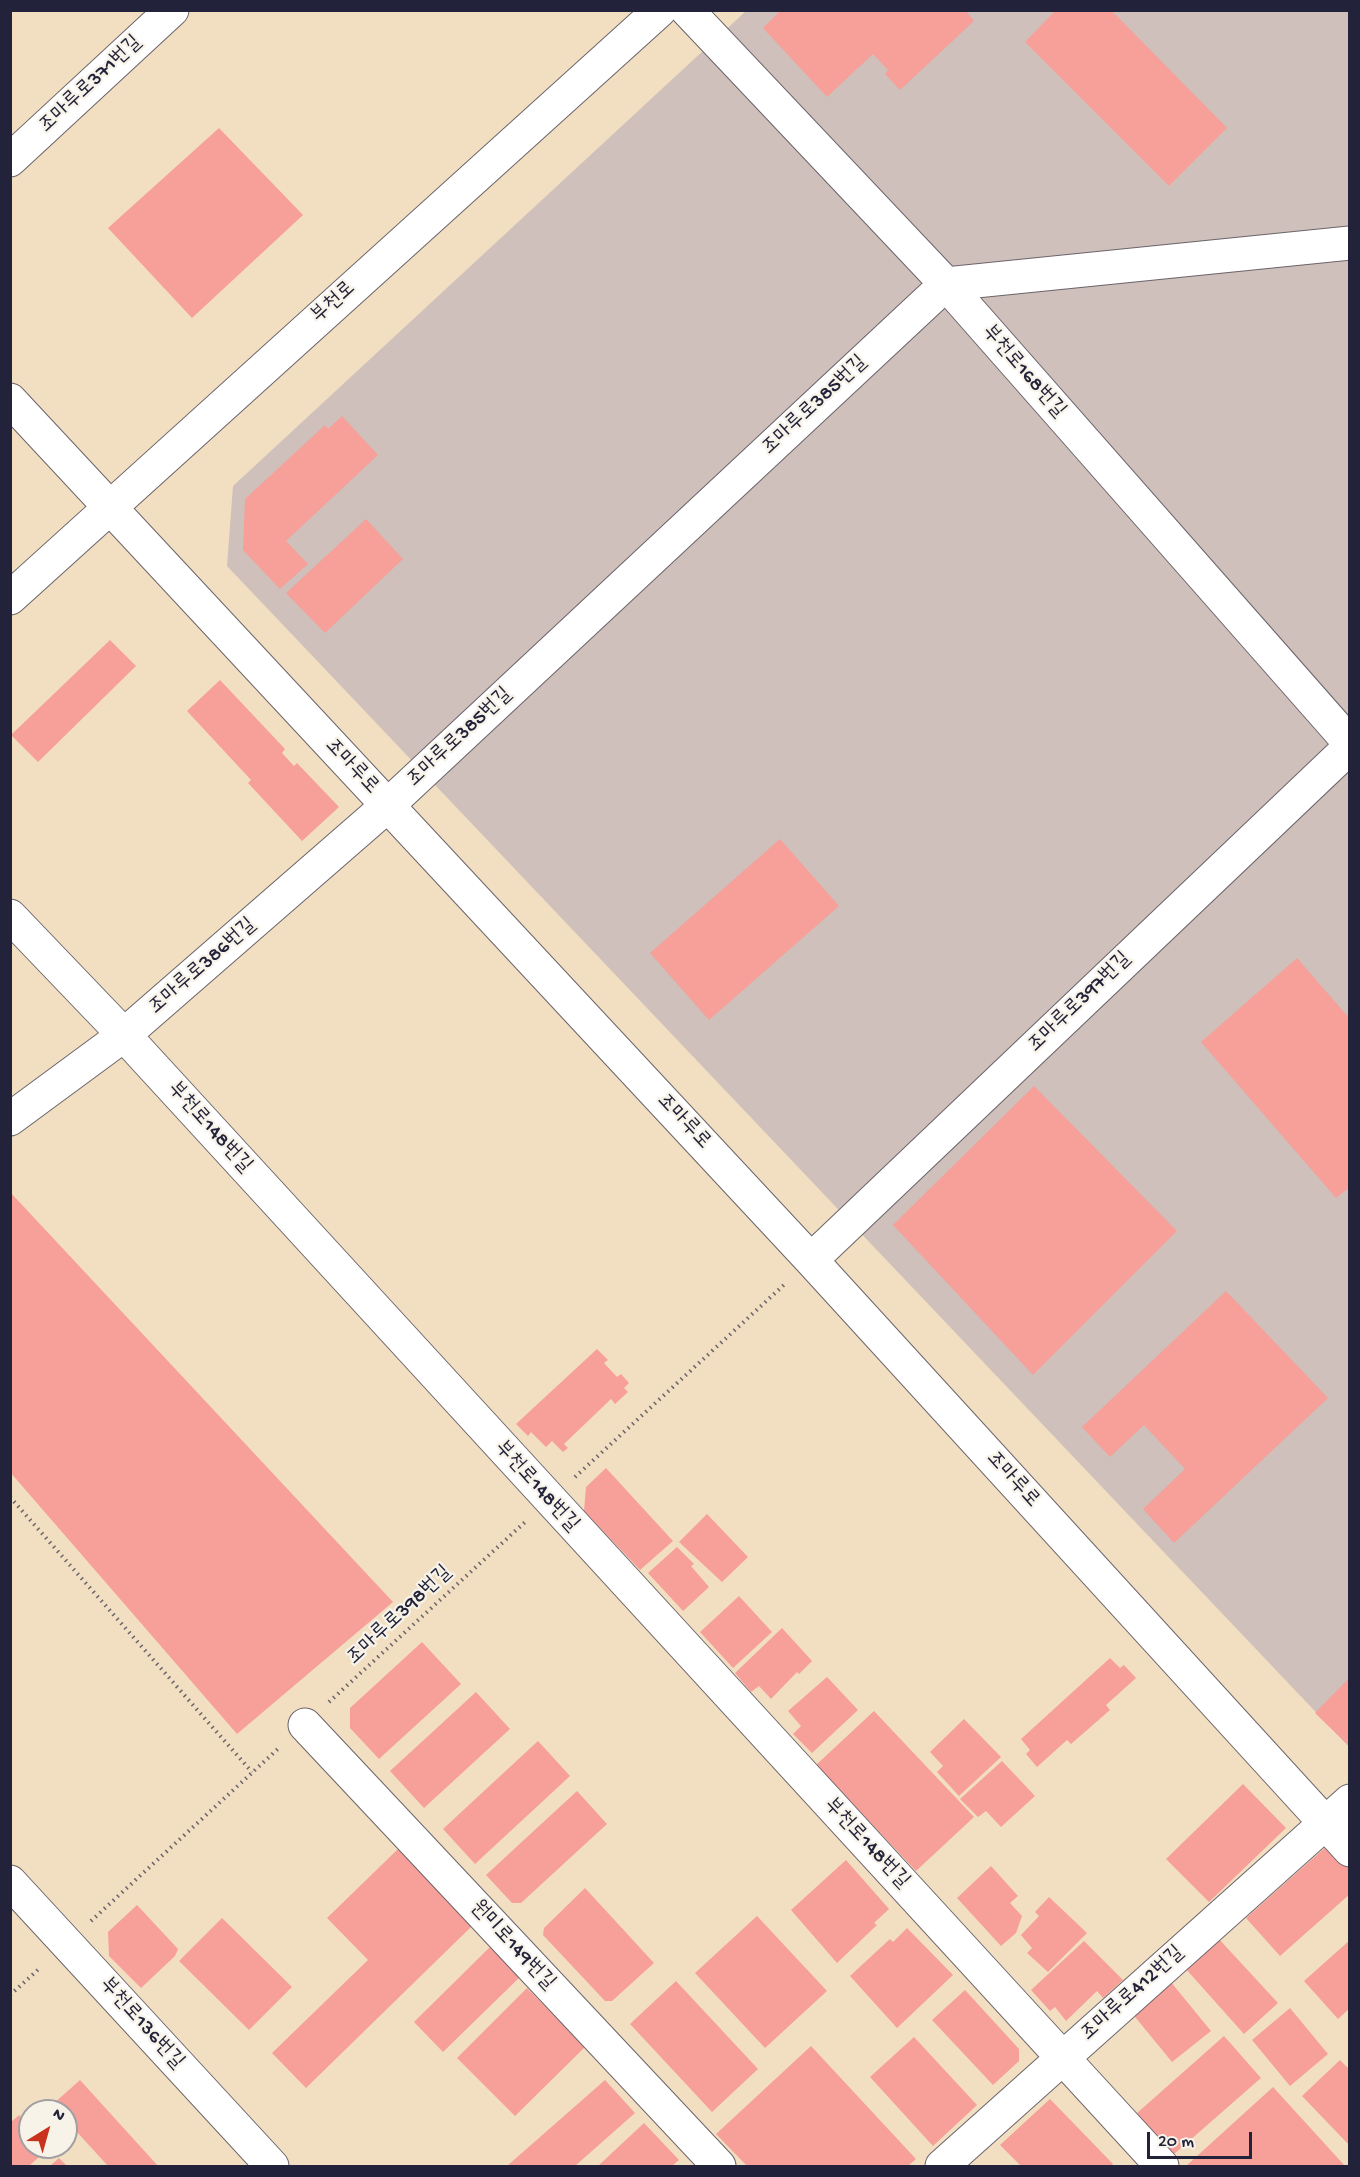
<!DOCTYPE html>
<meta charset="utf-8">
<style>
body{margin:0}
#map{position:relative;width:1360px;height:2177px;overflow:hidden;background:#f2dfc2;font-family:"Gochi Hand",sans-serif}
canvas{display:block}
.frame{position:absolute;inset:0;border:12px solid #22223b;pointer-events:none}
.north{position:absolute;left:18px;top:2099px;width:60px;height:60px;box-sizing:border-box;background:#f7f3e8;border:2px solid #a29fa3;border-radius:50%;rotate:37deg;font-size:16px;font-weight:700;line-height:24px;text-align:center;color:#22223b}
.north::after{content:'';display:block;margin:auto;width:21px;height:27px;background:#c8321e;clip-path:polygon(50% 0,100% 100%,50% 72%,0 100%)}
.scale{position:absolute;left:1147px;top:2132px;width:105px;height:27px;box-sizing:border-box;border:3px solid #22223b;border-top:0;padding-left:8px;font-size:18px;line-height:21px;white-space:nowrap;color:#22223b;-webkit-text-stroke:4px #f7f3e8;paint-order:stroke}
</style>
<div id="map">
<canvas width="1360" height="2177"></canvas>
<div class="frame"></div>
<div class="north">N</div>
<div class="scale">20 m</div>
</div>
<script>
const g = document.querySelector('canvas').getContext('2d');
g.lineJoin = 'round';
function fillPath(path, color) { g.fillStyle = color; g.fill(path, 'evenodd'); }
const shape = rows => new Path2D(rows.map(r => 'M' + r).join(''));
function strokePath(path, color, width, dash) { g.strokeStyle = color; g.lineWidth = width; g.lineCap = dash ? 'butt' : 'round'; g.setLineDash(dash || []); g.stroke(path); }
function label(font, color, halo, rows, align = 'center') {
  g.font = font + ' "Gochi Hand","Poor Story",sans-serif'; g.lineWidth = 4.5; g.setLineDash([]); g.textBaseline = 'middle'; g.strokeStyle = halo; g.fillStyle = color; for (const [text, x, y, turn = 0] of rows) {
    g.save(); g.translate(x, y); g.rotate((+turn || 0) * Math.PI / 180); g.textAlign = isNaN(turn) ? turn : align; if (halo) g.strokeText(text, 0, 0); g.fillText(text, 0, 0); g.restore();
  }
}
fillPath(shape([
 [746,11,1349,11,1349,1747,227,566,233,486]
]), '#cfc0bb');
fillPath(shape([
 [781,10,965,10,974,21,900,90,885,74,888,70,873,54,827,97,763,28],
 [1056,10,1111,10,1227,128,1169,186,1025,42],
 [219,128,303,215,192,318,108,228],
 [342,416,378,455,286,541,308,564,280,589,243,550,245,499,325,425,328,429],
 [366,519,403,559,325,633,286,593],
 [110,640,136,666,38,762,11,735],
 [220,680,285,749,282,753,294,766,297,763,339,807,302,841,248,783,251,780,187,711],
 [780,839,839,906,709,1020,650,953],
 [1297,958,1350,1019,1350,1187,1336,1198,1201,1042],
 [1034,1086,1177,1231,1033,1375,893,1225],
 [10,1192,393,1602,237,1734,10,1472],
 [1226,1291,1328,1398,1174,1543,1143,1509,1185,1469,1144,1425,1110,1457,1082,1427],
 [597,1349,608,1360,604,1363,617,1377,621,1374,629,1383,624,1388,628,1392,615,1404,611,1399,564,1444,568,1448,563,1452,552,1441,546,1447,531,1432,528,1436,516,1424],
 [606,1468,673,1541,640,1570,584,1511,586,1487],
 [707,1514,748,1557,722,1582,679,1542],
 [677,1547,694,1564,691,1566,709,1587,683,1611,648,1573],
 [739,1596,772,1632,733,1668,700,1632],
 [782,1628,812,1661,799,1674,797,1672,771,1699,759,1686,751,1692,735,1673],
 [422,1642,461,1684,379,1759,350,1728,350,1708],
 [1110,1658,1120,1668,1124,1665,1136,1678,1106,1705,1110,1710,1071,1744,1067,1740,1037,1767,1026,1754,1030,1750,1021,1739],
 [827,1677,858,1710,812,1753,793,1734,801,1726,788,1711],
 [1350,1677,1350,1747,1315,1713],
 [476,1692,510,1729,424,1808,390,1771],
 [874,1711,974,1817,916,1871,816,1765],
 [964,1719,1001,1757,959,1796,937,1772,943,1766,930,1752],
 [538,1741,570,1776,475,1864,443,1829],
 [1002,1761,1035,1796,1001,1827,986,1811,978,1817,960,1799],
 [1243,1784,1286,1828,1209,1902,1166,1859],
 [577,1791,607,1824,521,1903,512,1903,486,1875],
 [1329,1844,1350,1866,1350,1894,1280,1956,1246,1918],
 [398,1849,472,1926,306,2088,272,2053,368,1960,327,1918],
 [846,1860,889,1909,874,1923,877,1925,837,1963,791,1910],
 [991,1866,1018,1896,1010,1903,1022,1916,1016,1933,1001,1946,957,1898],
 [585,1888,654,1963,612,2001,605,2001,543,1935,544,1928],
 [1049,1897,1087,1933,1048,1972,1027,1953,1032,1948,1021,1935,1039,1916,1035,1912],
 [137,1905,178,1949,175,1956,141,1988,109,1956,108,1932],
 [757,1916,827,1991,765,2048,695,1973],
 [222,1918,292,1987,249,2030,179,1961],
 [907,1928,953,1975,897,2028,850,1976,890,1939,893,1942],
 [1218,1938,1278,2003,1244,2034,1185,1968],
 [1350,1940,1350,2008,1338,2019,1304,1981],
 [1084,1941,1123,1980,1103,1998,1097,1991,1066,2021,1055,2007,1050,2011,1031,1990],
 [492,1945,522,1975,443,2052,414,2022],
 [676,1981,758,2069,712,2112,630,2024],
 [1170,1981,1211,2031,1172,2062,1131,2012],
 [527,1988,585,2047,515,2116,457,2058],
 [965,1990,1019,2049,1019,2061,993,2085,932,2020],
 [1290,2008,1328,2054,1290,2086,1252,2040],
 [1224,2036,1261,2078,1173,2155,1136,2114],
 [914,2037,977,2105,933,2146,870,2077],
 [811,2046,916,2159,908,2166,747,2166,716,2134],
 [1340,2060,1350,2070,1350,2146,1302,2096],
 [80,2080,158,2166,108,2166,66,2120,66,2111,58,2111,52,2105],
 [605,2080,635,2113,575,2166,507,2166],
 [1273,2087,1345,2166,1186,2166],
 [1050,2099,1113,2164,1111,2166,1021,2166,1000,2145],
 [19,2115,30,2127,30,2147,50,2147,29,2166,10,2166,10,2123],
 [644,2123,679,2160,672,2166,598,2166],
 [59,2158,67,2166,50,2166]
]), '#f79f99');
const minor = shape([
 [687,10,946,284,1350,743],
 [10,160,172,10],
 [10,400,811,1260,1350,1850],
 [10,916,124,1035,1162,2166],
 [10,1119,124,1035,387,806,946,284,1350,243],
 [811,1260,1350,747],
 [305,1725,719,2166],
 [10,1882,272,2166],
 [942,2166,1350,1801]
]);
const major = shape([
 [10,598,660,10]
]);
strokePath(minor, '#6b646a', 35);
strokePath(major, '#6b646a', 35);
strokePath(shape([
 [575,1477,786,1283],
 [10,1497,252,1772],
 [329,1702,525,1522],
 [91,1921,280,1747],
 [10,1995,41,1967]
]), '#6b646a', 4, [1.5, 4.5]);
strokePath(minor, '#fff', 33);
strokePath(major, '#fff', 33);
label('21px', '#22223b', '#f7f3e8', [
 ["조마루로371번길",91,85,-43],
 ["부천로",334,303,-42],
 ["부천로168번길",1023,372,49],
 ["조마루로385번길",815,406,-43],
 ["조마루로385번길",460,738,-43],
 ["조마루로",351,767,47],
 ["조마루로386번길",203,967,-41],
 ["조마루로397번길",1080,1003,-44],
 ["조마루로",683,1122,47],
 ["부천로148번길",209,1128,48],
 ["조마루로",1012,1480,48],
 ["부천로148번길",536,1487,48],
 ["조마루로398번길",400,1616,-43],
 ["부천로148번길",866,1844,47],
 ["원미로149번길",512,1946,47],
 ["조마루로412번길",1133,1994,-42],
 ["부천로136번길",141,2024,48]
]);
</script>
